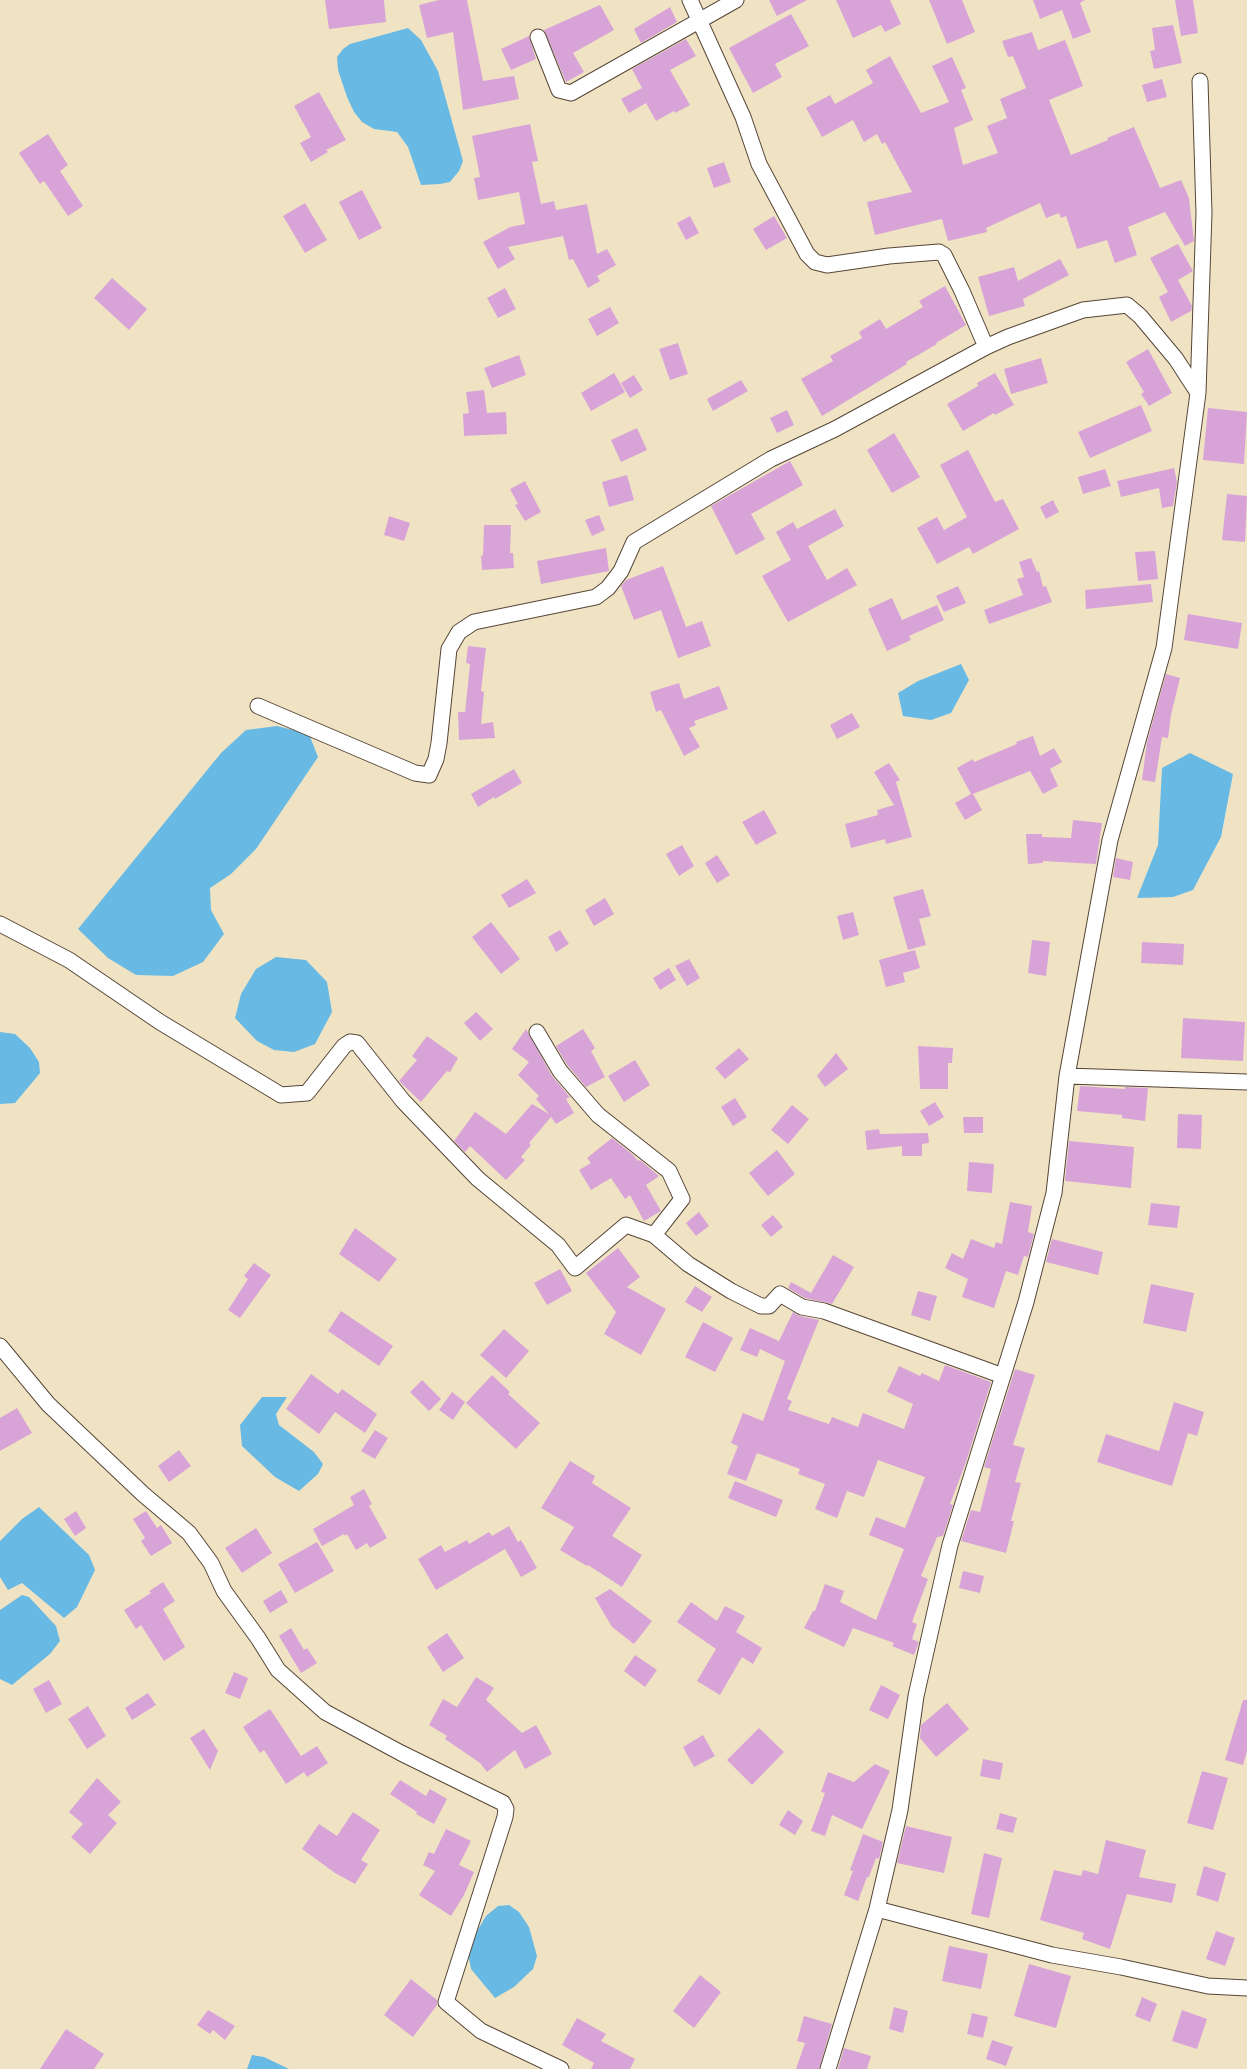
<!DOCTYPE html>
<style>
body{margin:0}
canvas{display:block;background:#f0e3c4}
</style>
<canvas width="1247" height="2069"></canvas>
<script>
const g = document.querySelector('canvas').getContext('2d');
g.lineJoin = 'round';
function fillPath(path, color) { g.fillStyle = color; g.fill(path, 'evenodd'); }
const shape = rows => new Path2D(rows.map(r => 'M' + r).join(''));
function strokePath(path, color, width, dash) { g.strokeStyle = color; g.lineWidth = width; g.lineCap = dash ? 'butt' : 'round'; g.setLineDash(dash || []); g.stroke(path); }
fillPath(shape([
 [408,28,421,40,438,71,463,161,459,171,450,182,440,184,421,185,408,147,397,132,374,129,362,122,354,112,347,97,338,70,337,57,343,49,350,44],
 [961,664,969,680,951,713,931,720,903,716,898,693,918,681],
 [277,726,309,734,318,757,256,849,231,874,210,888,211,910,224,934,203,962,173,976,136,975,108,958,78,929,221,753,246,730],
 [1190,753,1233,774,1221,837,1193,890,1173,897,1137,898,1158,845,1162,768],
 [276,957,306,960,327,982,332,1012,315,1044,294,1052,274,1050,257,1041,235,1018,241,994,256,969],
 [0,1032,15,1034,30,1048,39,1062,40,1073,15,1103,0,1104],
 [262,1397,287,1397,276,1414,279,1425,314,1452,323,1464,318,1474,299,1491,275,1477,242,1446,240,1425],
 [39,1507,89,1555,95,1570,77,1607,64,1618,22,1583,8,1590,0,1577,0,1541,22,1519],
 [22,1595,29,1597,56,1626,60,1641,50,1654,12,1685,0,1679,0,1610],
 [509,1905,519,1912,529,1927,537,1956,533,1969,514,1987,495,1998,471,1969,467,1948,486,1916,498,1906],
 [252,2055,264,2057,289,2069,247,2069]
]), '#68bae4');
fillPath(shape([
 [325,0,384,0,386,22,329,29],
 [439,0,467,0,483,81,514,76,519,99,463,110,453,32,427,38,419,5],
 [769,0,807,0,777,16],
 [836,0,890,0,901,24,885,32,881,25,853,38],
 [929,0,962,0,975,32,947,44],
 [1033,0,1085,0,1080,3,1091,32,1073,39,1062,10,1040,19],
 [1175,0,1193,0,1198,33,1181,36],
 [600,5,614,30,573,53,584,72,566,82,544,30],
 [670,7,677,22,641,43,634,29],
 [791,14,809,46,775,64,782,77,753,93,729,48],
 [1173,25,1182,63,1154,69,1150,51,1155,50,1152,28],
 [1032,32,1038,50,1065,40,1083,86,1049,100,1071,155,1108,140,1107,138,1134,127,1160,188,1181,180,1189,198,1194,241,1185,246,1165,212,1128,227,1137,255,1115,263,1107,240,1077,249,1066,216,1061,218,1059,213,1046,218,1040,203,986,228,987,232,948,241,942,219,875,235,867,202,912,192,885,142,882,144,877,134,864,142,853,120,822,137,806,108,830,95,835,104,873,83,866,70,890,56,921,113,949,102,932,66,952,57,966,88,961,90,973,120,954,128,963,165,998,153,987,126,1007,118,1000,99,1026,88,1013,56,1008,57,1002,41],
 [529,36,536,59,511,70,501,49],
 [686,39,696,56,670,70,690,105,675,113,674,111,656,121,646,103,629,113,621,99,642,88,632,69],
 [1162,79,1167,97,1147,102,1142,85],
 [319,92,346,140,326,150,328,152,311,162,300,143,311,137,294,106],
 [530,124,538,161,532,162,541,204,554,201,556,210,587,204,597,254,607,249,616,265,597,276,600,281,588,288,573,259,569,260,563,236,508,247,515,259,498,269,483,242,510,227,525,224,519,192,478,200,474,178,480,177,472,136],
 [48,134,68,165,60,171,83,206,68,216,44,181,40,184,19,153],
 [724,162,731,182,714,188,707,168],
 [362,190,382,228,359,240,339,202],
 [305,203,327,240,305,253,283,216],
 [690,216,699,233,686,240,677,223],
 [774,216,787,238,766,250,753,229],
 [1178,244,1193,271,1178,280,1192,306,1191,311,1171,322,1159,297,1168,292,1150,258],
 [1060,259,1069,275,1023,299,1025,306,989,316,978,277,1014,267,1018,281],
 [112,278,147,309,129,330,94,298],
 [945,286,966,325,936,343,937,344,906,362,907,364,822,416,801,379,833,361,830,356,862,338,859,332,880,319,886,329,923,307,919,301],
 [505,288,516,309,498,318,487,298],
 [610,307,619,323,597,336,588,319],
 [678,343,688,374,670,380,659,349],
 [1148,349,1172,393,1149,406,1141,394,1144,392,1126,362],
 [519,355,526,375,492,388,484,368],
 [1041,358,1048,383,1011,394,1004,369],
 [614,373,625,392,591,411,581,393],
 [995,373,1014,405,995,415,994,413,963,431,947,404,978,386,977,383],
 [634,375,643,390,630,398,621,383],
 [741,380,748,391,713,411,707,399],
 [484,390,487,413,506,412,507,434,464,436,463,414,469,413,466,392],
 [1141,405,1152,431,1090,458,1078,432],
 [1208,408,1247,412,1244,464,1203,460],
 [787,410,794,425,777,433,770,418],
 [637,428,647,450,621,462,611,440],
 [894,433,920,477,892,493,867,450],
 [968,450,995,502,1003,499,1019,529,973,554,969,547,937,564,917,528,937,517,944,530,967,517,940,465],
 [790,461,803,485,751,514,765,539,736,555,711,506],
 [1174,468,1177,482,1173,506,1162,508,1159,488,1121,497,1117,481],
 [1105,469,1111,486,1083,494,1078,477],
 [627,475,634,500,609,507,602,482],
 [525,481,541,512,525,521,515,505,518,504,510,489],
 [1227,494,1247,496,1245,542,1222,540],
 [1053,500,1059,512,1046,519,1040,507],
 [835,509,844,526,808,546,827,580,847,568,857,585,788,622,762,576,791,560,776,532,793,522,797,529],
 [599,515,605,530,592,536,585,520],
 [389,516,410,523,404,541,384,535],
 [484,525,511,525,510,553,513,553,514,568,482,570,481,556,483,555],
 [606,548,609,571,541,584,537,561],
 [1155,551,1158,579,1138,581,1135,552],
 [1031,558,1037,572,1039,571,1043,587,1046,586,1052,602,989,624,984,610,1023,595,1017,579,1024,577,1019,562],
 [663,566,686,627,702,621,711,646,678,658,661,610,634,620,621,586,626,580],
 [1151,584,1153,602,1086,609,1085,590],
 [958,586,966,603,944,612,936,596],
 [892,598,902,620,937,605,944,620,909,636,911,640,887,651,868,609],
 [1188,614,1242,623,1238,649,1184,640],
 [468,646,486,648,481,691,484,692,481,724,493,722,495,738,459,740,458,712,465,712,470,664,466,663],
 [1166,674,1180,678,1171,715,1168,738,1162,737,1155,782,1142,780,1147,742],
 [679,683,684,699,719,686,728,709,694,721,696,725,689,728,700,747,684,756,661,710,656,712,650,692],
 [852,713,860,727,837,739,830,725],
 [1033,736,1040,756,1054,748,1062,762,1050,769,1058,786,1043,794,1030,771,973,794,982,810,965,820,955,803,971,794,957,768,973,759,974,762,1017,744,1016,742],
 [889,763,900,780,896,782,912,837,886,844,885,839,851,848,845,824,878,815,877,810,894,805,874,772],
 [514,769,522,783,495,799,494,797,478,807,471,794],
 [764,810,777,833,756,845,742,822],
 [1073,820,1102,823,1096,864,1043,861,1043,863,1028,864,1026,834,1042,834,1042,837,1071,838],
 [682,845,694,866,679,876,666,854],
 [717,855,730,875,717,883,705,863],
 [1116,858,1133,862,1130,880,1113,877],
 [527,879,536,893,509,908,501,895],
 [923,889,931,916,919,919,926,945,908,950,893,897],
 [605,898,614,914,594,926,585,910],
 [853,912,859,935,843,940,837,916],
 [491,922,520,959,501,974,472,937],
 [560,930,569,944,556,952,548,937],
 [1032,940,1050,942,1046,976,1028,973],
 [1142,942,1184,944,1183,965,1141,963],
 [915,950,920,968,903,973,905,982,886,987,879,960],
 [689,959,700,978,687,986,675,966],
 [669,968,676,980,660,990,653,978],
 [476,1012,493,1029,480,1041,464,1023],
 [1183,1018,1245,1022,1243,1061,1181,1058],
 [526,1029,552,1076,570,1097,566,1099,574,1113,556,1124,551,1117,529,1143,531,1145,521,1157,525,1160,506,1180,470,1146,465,1152,454,1141,475,1112,506,1134,532,1104,549,1114,536,1099,539,1096,518,1075,529,1062,512,1049],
 [583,1029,595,1048,591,1051,605,1077,586,1087,568,1066,556,1046],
 [427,1036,458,1058,450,1072,447,1071,421,1102,399,1081,417,1060,412,1056],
 [918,1046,953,1048,952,1063,948,1063,948,1089,920,1089],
 [739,1048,749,1059,725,1079,715,1068],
 [836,1053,848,1069,825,1087,817,1076],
 [635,1060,650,1085,624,1102,608,1076],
 [1080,1086,1125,1089,1125,1087,1148,1088,1145,1121,1122,1118,1122,1115,1077,1111],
 [735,1098,747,1117,733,1126,721,1107],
 [935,1102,944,1117,929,1126,920,1111],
 [792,1105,809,1119,788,1144,771,1130],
 [1178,1114,1202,1115,1201,1149,1177,1148],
 [963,1117,983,1117,983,1133,964,1133],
 [879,1129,880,1134,928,1133,929,1143,922,1144,922,1156,902,1156,902,1146,867,1150,865,1131],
 [612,1138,632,1154,638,1161,640,1160,659,1176,646,1185,661,1211,644,1221,630,1195,625,1199,611,1178,591,1190,579,1170,591,1163,587,1158],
 [1069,1141,1134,1147,1131,1188,1065,1181],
 [777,1150,795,1174,768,1196,749,1173],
 [969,1162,994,1164,992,1193,967,1191],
 [1010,1202,1032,1206,1028,1232,1034,1234,1028,1257,1024,1256,1018,1275,1006,1271,994,1308,962,1297,968,1279,945,1268,952,1253,963,1259,971,1239,994,1248,996,1242,1002,1244],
 [1151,1203,1180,1206,1177,1228,1148,1225],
 [699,1212,709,1226,696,1236,686,1223],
 [773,1215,783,1227,771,1237,761,1225],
 [355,1228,397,1259,379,1282,339,1254],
 [1052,1239,1103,1252,1098,1275,1046,1262],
 [618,1248,640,1277,627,1287,666,1309,641,1355,604,1334,616,1312,586,1273],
 [833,1255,854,1267,832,1304,805,1298,788,1288,791,1282,811,1293],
 [254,1263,271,1275,240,1318,228,1310,248,1279,244,1276],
 [560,1269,572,1291,547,1305,534,1283],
 [1151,1284,1194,1293,1186,1332,1143,1323],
 [695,1286,712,1297,702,1312,685,1302],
 [918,1291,937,1296,930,1321,911,1315],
 [341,1311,393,1346,379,1366,328,1331],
 [793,1312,800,1316,819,1320,787,1399,792,1401,788,1410,829,1424,832,1417,858,1427,863,1413,904,1429,913,1404,887,1392,899,1366,920,1376,922,1373,939,1381,945,1365,991,1382,966,1462,950,1504,953,1505,943,1536,937,1537,921,1576,928,1579,912,1622,917,1624,912,1639,919,1642,914,1655,892,1646,894,1643,853,1628,844,1647,804,1628,813,1611,815,1611,825,1584,844,1591,840,1602,876,1620,904,1549,869,1535,876,1517,905,1528,925,1477,878,1460,864,1497,847,1491,837,1518,815,1509,825,1484,798,1474,800,1469,757,1453,746,1481,727,1474,738,1446,731,1443,743,1413,763,1421,785,1361,760,1349,757,1357,740,1350,750,1328,779,1341],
 [703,1322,733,1338,715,1372,685,1357],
 [504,1329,529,1351,506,1378,480,1355],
 [1015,1369,1035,1375,1013,1445,1025,1448,1015,1482,1021,1483,1011,1521,1014,1521,1006,1553,961,1541,971,1510,980,1512,991,1469,984,1467],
 [311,1374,338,1394,342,1389,377,1414,365,1433,335,1412,319,1434,286,1409],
 [492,1375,510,1392,508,1394,540,1423,516,1449,466,1403],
 [422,1380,441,1399,429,1411,410,1392],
 [452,1392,465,1402,453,1420,439,1410],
 [1174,1402,1204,1412,1197,1436,1188,1433,1172,1486,1097,1462,1106,1434,1159,1451],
 [17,1408,32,1433,0,1451,0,1418],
 [375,1430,388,1438,375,1459,361,1451],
 [179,1450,191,1466,169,1482,158,1466],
 [570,1461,595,1476,592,1483,631,1508,612,1536,642,1555,622,1587,588,1565,587,1566,560,1550,574,1527,541,1508],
 [735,1481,783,1500,776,1517,728,1498],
 [364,1489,372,1504,369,1506,387,1538,370,1548,367,1543,356,1550,347,1534,345,1536,344,1534,322,1546,313,1529,354,1505,350,1497],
 [76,1511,86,1528,75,1536,64,1519],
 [146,1511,157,1528,161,1525,172,1543,151,1556,141,1541,145,1538,133,1519],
 [509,1526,518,1542,521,1540,537,1568,521,1577,505,1549,436,1590,418,1559,441,1545,445,1552,467,1540,469,1544,489,1532,492,1536],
 [256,1528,272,1553,242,1573,225,1548],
 [317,1542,334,1571,295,1593,278,1564],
 [963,1571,984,1576,980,1593,959,1588],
 [163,1582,175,1601,163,1609,185,1647,164,1661,141,1625,136,1629,124,1610,151,1593,149,1591],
 [610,1589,652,1621,634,1644,612,1627,595,1598],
 [281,1590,288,1602,270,1613,263,1601],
 [691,1602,717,1621,725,1606,745,1616,736,1632,762,1648,753,1664,742,1657,720,1695,697,1681,716,1649,677,1622],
 [291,1628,304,1650,307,1648,317,1663,301,1673,279,1636],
 [447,1633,464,1658,443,1672,427,1647],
 [635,1655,657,1670,645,1687,624,1671],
 [234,1672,248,1678,240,1699,225,1693],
 [476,1677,494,1688,486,1700,522,1733,536,1725,552,1754,525,1769,515,1750,487,1772,480,1763,445,1739,447,1736,429,1725,443,1699,457,1707],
 [49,1680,62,1704,46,1713,33,1689],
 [881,1685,900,1695,888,1719,869,1710],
 [148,1693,156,1705,132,1720,125,1708],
 [1243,1700,1247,1700,1247,1751,1243,1765,1225,1760],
 [947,1703,969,1729,936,1757,920,1738,921,1725],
 [88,1706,106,1736,87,1749,68,1719],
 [270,1709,301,1756,317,1746,328,1763,307,1777,304,1772,286,1784,264,1750,260,1753,243,1727],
 [759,1728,784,1752,752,1785,727,1760],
 [204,1729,218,1751,210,1770,190,1738],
 [703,1735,715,1756,694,1767,683,1747],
 [983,1759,1003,1763,1000,1780,980,1776],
 [875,1764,890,1771,862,1829,832,1815,825,1836,811,1831,825,1793,821,1792,828,1772,854,1782],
 [1202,1771,1228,1778,1213,1830,1187,1823],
 [97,1778,121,1802,108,1815,117,1823,90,1854,71,1837,83,1824,69,1812],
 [400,1780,426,1796,430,1789,447,1799,434,1824,416,1814,417,1812,390,1794],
 [788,1810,803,1821,795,1835,779,1825],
 [353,1812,380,1830,361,1860,368,1864,355,1884,335,1873,302,1849,319,1824,337,1836],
 [1000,1813,1017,1818,1013,1833,996,1829],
 [906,1826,952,1837,944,1873,897,1863],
 [446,1829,471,1841,459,1865,474,1872,464,1895,451,1916,419,1895,435,1871,423,1865,429,1852,434,1854],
 [863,1834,883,1842,879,1859,876,1858,869,1877,867,1877,858,1901,844,1895,853,1871,850,1870],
 [1106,1840,1146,1850,1139,1877,1176,1884,1172,1903,1127,1894,1110,1949,1082,1939,1084,1933,1040,1920,1054,1870,1081,1876,1083,1870,1098,1874],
 [984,1853,1002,1858,989,1918,971,1914],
 [1204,1866,1226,1873,1218,1902,1196,1895],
 [1216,1931,1235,1938,1225,1966,1206,1959],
 [949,1946,988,1954,981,1989,942,1981],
 [1029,1964,1071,1976,1056,2028,1014,2016],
 [700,1975,721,1992,694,2028,673,2011],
 [411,1979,437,2000,437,2005,413,2037,384,2015],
 [1142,1997,1157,2004,1150,2022,1135,2016],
 [894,2007,908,2011,903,2033,889,2029],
 [208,2010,235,2026,225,2040,213,2030,210,2034,197,2025],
 [1182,2010,1207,2019,1197,2049,1172,2041],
 [972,2013,988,2017,983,2038,967,2034],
 [804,2016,832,2024,819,2069,796,2069,805,2043,797,2041],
 [577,2018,606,2034,601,2041,635,2059,630,2069,591,2069,594,2063,562,2045],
 [66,2029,104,2054,94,2069,40,2069],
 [992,2040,1013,2047,1006,2066,986,2059],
 [844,2048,871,2056,867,2069,838,2069]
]), '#d8a4d7');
const minor = shape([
 [690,0,743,117,759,164,807,254,815,262,827,265,889,256,939,252,944,255,962,291,986,347],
 [538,37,559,90,571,93,736,0],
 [1198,393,1204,213,1200,81],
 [258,706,415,773,429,775,436,759,439,743,449,649,459,632,474,622,596,597,608,588,621,571,634,542,771,459,835,429,986,347,1008,337,1083,310,1127,305,1140,316,1176,359,1198,393,1164,648,1110,840,1067,1076,1054,1193,1026,1302,950,1545,916,1696,900,1810,877,1909,828,2069],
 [0,924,69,960,160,1022,281,1095,307,1093,344,1046,350,1042,357,1043,403,1101,478,1179,558,1245,575,1268,626,1225,654,1235,688,1264,731,1291,761,1306,769,1306,780,1294,802,1307,824,1311,1003,1376],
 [537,1032,560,1071,598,1115,669,1171,682,1199,654,1235],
 [1067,1076,1247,1082],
 [0,1346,48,1404,143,1494,189,1533,211,1563,224,1591,258,1638,278,1670,325,1712,401,1753,503,1803,506,1809,505,1817,446,2002,481,2031,561,2069],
 [877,1909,1052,1955,1121,1967,1208,1986,1247,1988]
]);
strokePath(minor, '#564637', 17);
strokePath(minor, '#fff', 15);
</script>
